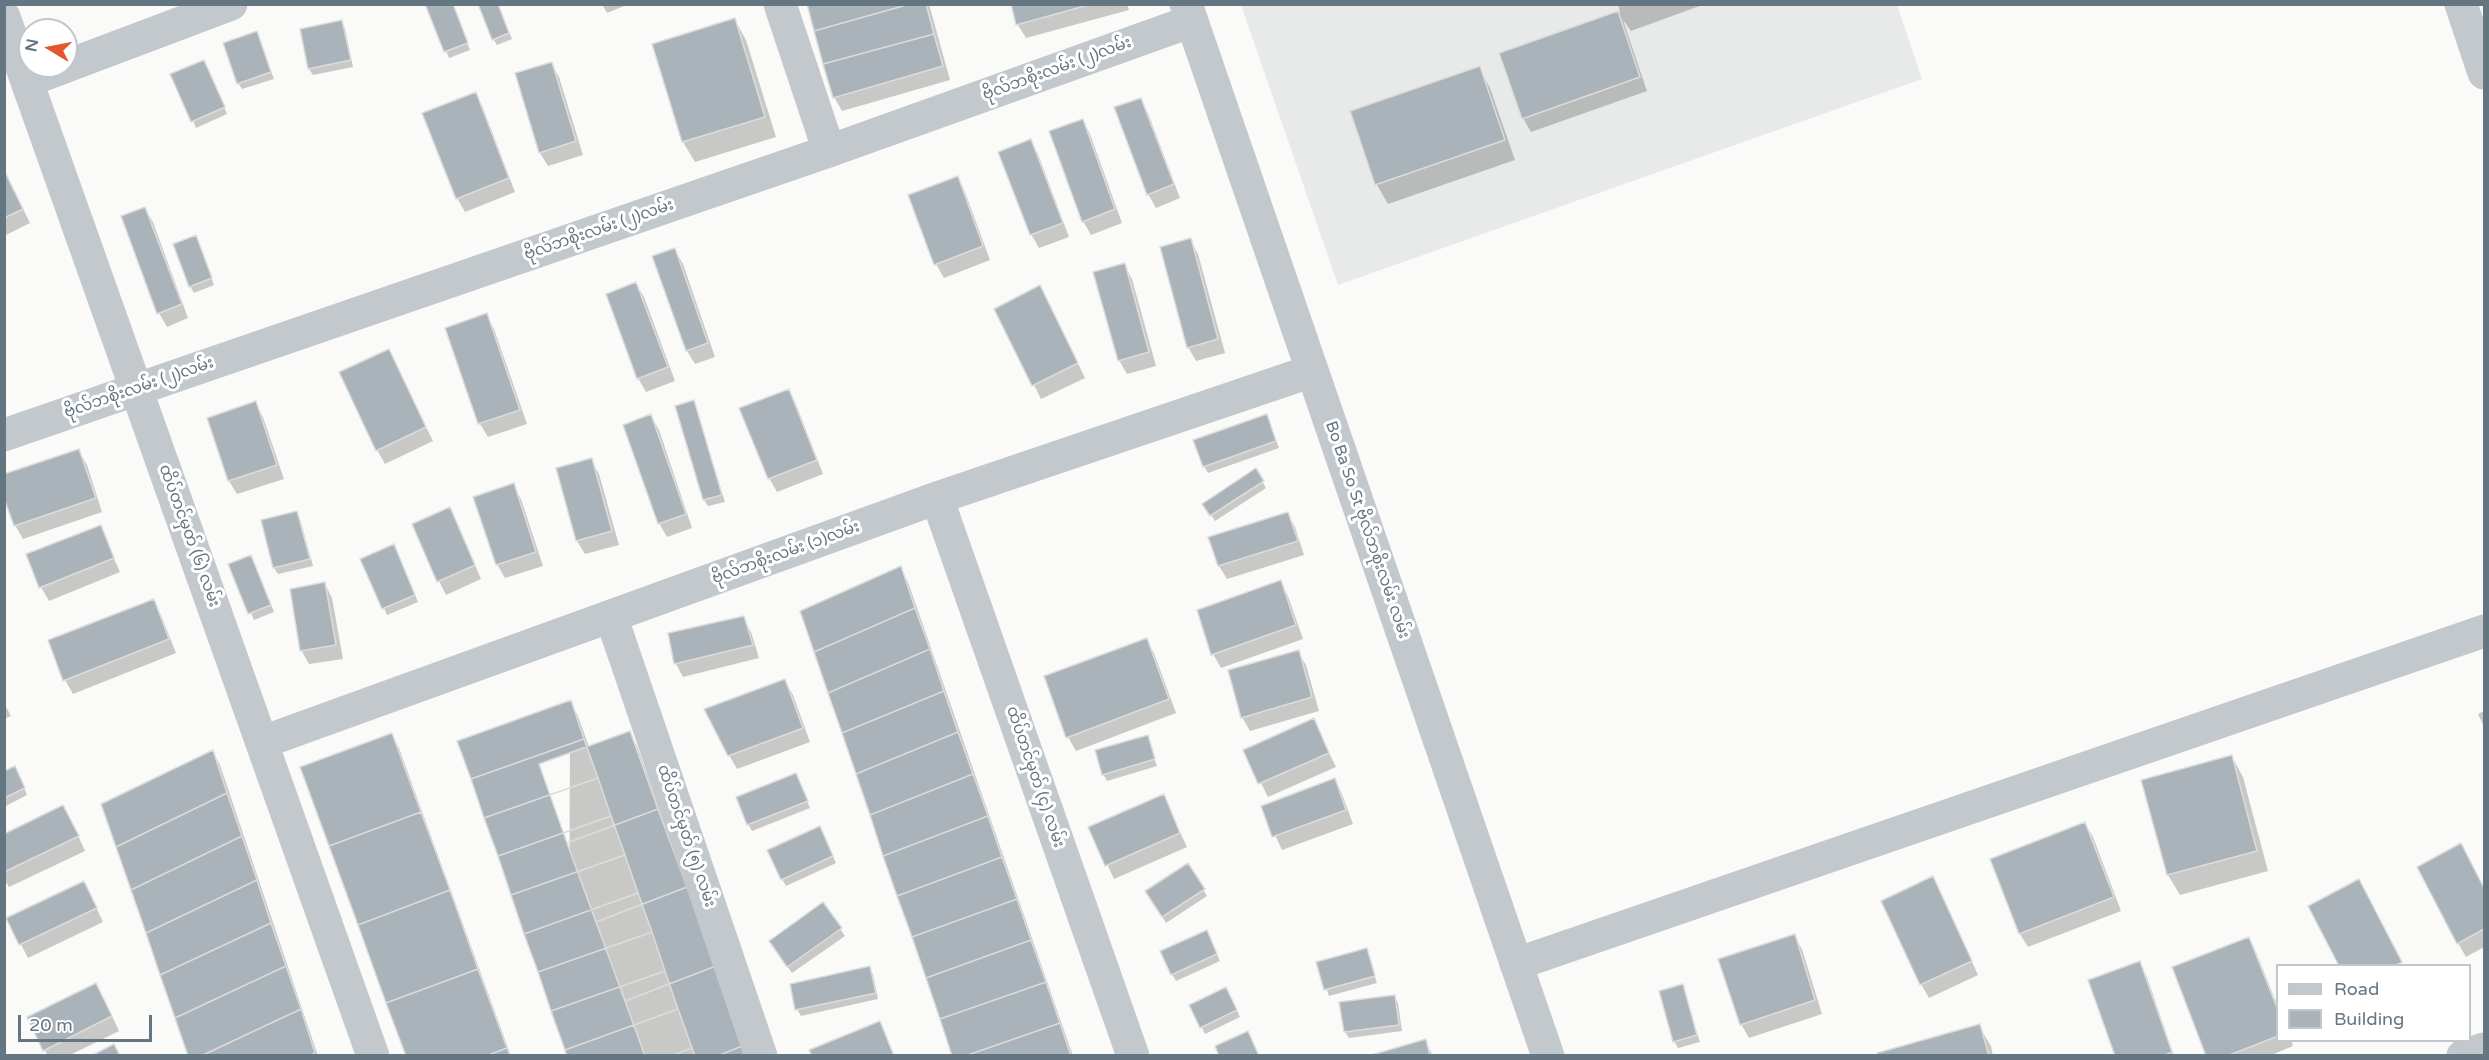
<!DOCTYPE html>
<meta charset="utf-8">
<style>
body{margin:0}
#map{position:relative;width:2489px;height:1060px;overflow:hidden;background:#fafaf8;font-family:"Varela Round",sans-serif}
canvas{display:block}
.frame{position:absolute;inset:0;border:6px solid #657683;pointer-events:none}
.legend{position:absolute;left:2276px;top:964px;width:195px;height:78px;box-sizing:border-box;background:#fff;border:2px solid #c1c8cd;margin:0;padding:8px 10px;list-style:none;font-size:18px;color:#657683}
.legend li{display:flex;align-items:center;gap:12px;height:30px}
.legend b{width:30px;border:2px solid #c1c8cd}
.north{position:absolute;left:18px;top:18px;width:60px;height:60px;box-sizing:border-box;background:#fff;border:2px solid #c1c8cd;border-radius:50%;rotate:280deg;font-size:16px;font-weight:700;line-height:24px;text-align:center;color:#657683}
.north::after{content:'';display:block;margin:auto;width:21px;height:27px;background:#e4572e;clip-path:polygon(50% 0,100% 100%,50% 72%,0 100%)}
.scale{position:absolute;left:18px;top:1015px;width:134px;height:27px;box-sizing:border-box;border:3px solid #657683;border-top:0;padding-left:8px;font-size:18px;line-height:21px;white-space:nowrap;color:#657683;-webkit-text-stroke:4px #fff;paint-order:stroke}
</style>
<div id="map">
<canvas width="2489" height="1060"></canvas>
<div class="frame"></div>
<ul class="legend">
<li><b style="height:8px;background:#c3c8cc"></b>Road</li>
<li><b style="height:16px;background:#aab3b9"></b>Building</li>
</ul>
<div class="north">N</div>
<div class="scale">20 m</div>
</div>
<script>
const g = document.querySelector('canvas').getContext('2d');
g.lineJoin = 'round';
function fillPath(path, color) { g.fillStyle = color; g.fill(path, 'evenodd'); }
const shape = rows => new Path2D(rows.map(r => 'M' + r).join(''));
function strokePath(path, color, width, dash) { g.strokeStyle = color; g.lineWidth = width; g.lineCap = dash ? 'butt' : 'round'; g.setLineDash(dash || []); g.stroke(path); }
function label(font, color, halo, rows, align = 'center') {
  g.font = font + ' "Varela Round","Noto Sans Myanmar",sans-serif'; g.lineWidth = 6; g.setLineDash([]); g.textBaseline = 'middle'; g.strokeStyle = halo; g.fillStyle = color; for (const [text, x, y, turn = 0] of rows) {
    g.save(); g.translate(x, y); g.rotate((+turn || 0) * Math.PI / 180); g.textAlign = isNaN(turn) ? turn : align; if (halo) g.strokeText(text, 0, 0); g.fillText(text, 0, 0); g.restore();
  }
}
fillPath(shape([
 [1241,5,1897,5,1922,79,1338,285]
]), '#e8e9e9');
fillPath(shape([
 [427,4,452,4,470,50,449,58],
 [497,4,512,39,497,45,493,39],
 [602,4,629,4,607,13],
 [809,4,929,4,950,80,842,111,834,97],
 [1013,4,1127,4,1129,10,1026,38,1018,25],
 [1618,4,1705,4,1631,31,1623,20,1647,91,1531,132,1523,118,1501,53,1620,12],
 [735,20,746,40,776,137,695,162,683,142,654,45],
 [341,21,345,28,353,67,313,75,309,69],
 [256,33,274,79,242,89,238,83],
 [551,64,559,77,583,155,548,166,540,153,517,74],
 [207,68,227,114,196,128,193,121],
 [1479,68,1490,88,1515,160,1388,204,1377,185,1352,112],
 [475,94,483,108,515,192,465,212,457,198],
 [1140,100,1148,113,1180,198,1156,208,1148,194],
 [1083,120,1090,134,1122,223,1091,235,1083,221],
 [1030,141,1038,154,1069,237,1039,248,1031,234],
 [4,170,30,223,4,236],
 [958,178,965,192,990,260,944,278,936,264],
 [145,209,153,222,188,318,167,327,159,313],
 [1190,240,1198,254,1225,353,1196,361,1188,347],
 [199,244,214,285,194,293,190,286],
 [675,250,683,264,715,357,695,364,687,351],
 [1124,265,1132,279,1156,366,1127,374,1119,360],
 [636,284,644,297,675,381,646,392,638,378],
 [1048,301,1085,378,1041,399,996,309],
 [486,315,494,329,527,424,488,437,480,424,447,328],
 [388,351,433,441,385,464,377,450],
 [788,391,796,404,823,474,777,492,769,478],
 [694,402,725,502,708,506,704,500],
 [255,403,263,417,284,479,237,494,229,481,208,419],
 [651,416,659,430,692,528,667,537,659,523],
 [1267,416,1279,448,1208,473,1204,466],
 [79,451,87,465,102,512,23,539,15,525],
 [591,460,599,474,619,545,585,554,577,541],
 [1256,471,1266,488,1215,521,1204,504],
 [513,485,521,499,543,566,505,578,497,564],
 [297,513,300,519,313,566,278,574,274,568],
 [1287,513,1295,527,1304,555,1227,579,1219,566,1210,537],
 [457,523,481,579,446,595,439,581],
 [100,527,120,572,49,601,41,587],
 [397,552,418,602,387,615,384,608],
 [254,563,274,612,254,620,230,565],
 [900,568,908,582,1073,1056,954,1056],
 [1280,582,1288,596,1303,639,1221,668,1213,654],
 [325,584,332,598,343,659,309,664,301,650],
 [153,601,161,615,176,653,73,694,65,680],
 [743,618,751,632,759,658,683,677,676,664],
 [1146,640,1154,653,1176,713,1076,751,1068,737],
 [1298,652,1306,665,1319,711,1250,731,1242,717],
 [785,681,793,695,810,742,737,769,729,755],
 [570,702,578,716,589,747,629,733,637,746,750,1056,569,1056],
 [4,703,11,716,4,719],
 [2484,711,2484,727,2478,714],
 [1313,720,1336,767,1268,797,1245,751],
 [391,735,399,748,511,1056,407,1056],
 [1147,736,1157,766,1107,781,1103,774],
 [213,752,220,765,318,1056,190,1056],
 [2232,757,2243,777,2268,871,2180,895,2168,875,2143,781],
 [4,773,18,774,27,795,4,807],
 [1335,780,1342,794,1353,824,1282,850,1262,807],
 [799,781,810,808,752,831,748,824],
 [1163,796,1187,847,1114,879,1090,828],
 [71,820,85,851,9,887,4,879,4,835],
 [2085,824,2093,837,2121,911,2028,947,2020,934,1992,860],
 [823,834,836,863,786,886,782,879],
 [2468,859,2484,890,2484,947,2466,957,2458,943],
 [1188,865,1207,896,1166,923,1147,891],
 [1940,891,1978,975,1929,998,1921,984],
 [91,896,103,922,28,958,8,919],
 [823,904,845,936,792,973,774,948],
 [1794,936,1802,949,1822,1014,1749,1038,1741,1024],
 [1210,938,1220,961,1176,981,1172,974],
 [2248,939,2256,952,2278,1007,2278,1040,2291,1040,2293,1046,2269,1056,2208,1056],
 [1366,950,1377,983,1329,996,1318,963],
 [2139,963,2147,977,2174,1056,2117,1056],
 [869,968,873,974,878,999,801,1016,797,1009],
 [1682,986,1700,1042,1678,1048,1674,1041],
 [1230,995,1240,1017,1205,1034,1191,1005],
 [1394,996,1398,1003,1402,1031,1349,1038,1345,1032],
 [104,999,119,1031,68,1056,48,1056,45,1050],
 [1979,1026,1991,1046,1993,1056,1880,1056],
 [1425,1041,1433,1056,1374,1056]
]), '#0003');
const building = shape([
 [425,4,453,4,468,43,444,52,425,4],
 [478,4,498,4,509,33,492,40,478,4],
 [807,4,910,4,814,31,807,4],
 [910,4,926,4,934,34,823,64,814,31,910,4],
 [1011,4,1092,4,1016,25,1011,4],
 [1618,11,1640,77,1522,119,1499,53,1618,11],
 [735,18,765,117,682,142,652,44,735,18],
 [342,20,351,60,308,69,300,29,342,20],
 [257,31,271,72,237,84,223,43,257,31],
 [934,34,943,66,833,98,823,64,934,34],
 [204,60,225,107,191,122,170,74,204,60],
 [552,62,576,141,539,153,515,73,552,62],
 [1480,66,1505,140,1375,185,1350,111,1480,66],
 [476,92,509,178,456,199,422,113,476,92],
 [1141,98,1174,184,1147,195,1114,107,1141,98],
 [1083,119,1115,209,1082,222,1049,131,1083,119],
 [1031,139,1063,223,1030,235,998,152,1031,139],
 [4,170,23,209,4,218,4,170],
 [958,176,983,246,934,265,908,195,958,176],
 [145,207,182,304,157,314,121,216,145,207],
 [196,235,212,278,189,287,173,244,196,235],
 [1191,238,1218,339,1187,348,1160,247,1191,238],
 [675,248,708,343,686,351,652,256,675,248],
 [1125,263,1149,352,1118,361,1093,272,1125,263],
 [636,282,668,367,637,379,606,294,636,282],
 [1040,285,1078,363,1032,386,994,309,1040,285],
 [487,313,520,410,478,424,445,328,487,313],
 [389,349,426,427,376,451,339,372,389,349],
 [789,389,817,460,768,479,739,408,789,389],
 [694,400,722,495,703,500,675,406,694,400],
 [256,401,277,465,228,481,207,418,256,401],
 [651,414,686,514,658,524,623,425,651,414],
 [1267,414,1276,441,1203,467,1193,440,1267,414],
 [79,449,96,498,14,526,4,498,4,474,79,449],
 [592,458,612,531,576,541,556,468,592,458],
 [1256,468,1264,481,1210,516,1202,504,1256,468],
 [514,483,536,552,496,565,473,497,514,483],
 [450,507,475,565,437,582,412,524,450,507],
 [297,511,310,559,273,568,261,520,297,511],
 [1288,512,1298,541,1218,566,1208,537,1288,512],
 [101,525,114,558,39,588,26,554,101,525],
 [394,544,415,595,382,609,360,559,394,544],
 [251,555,271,605,248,614,228,564,251,555],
 [901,566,915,608,814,652,800,611,901,566],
 [1281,580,1296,625,1211,655,1197,610,1281,580],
 [325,582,336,645,300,651,290,589,325,582],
 [154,599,169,639,63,681,48,640,154,599],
 [915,608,930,649,828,693,814,652,915,608],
 [744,616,753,645,674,664,668,633,744,616],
 [1147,638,1169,699,1066,738,1044,676,1147,638],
 [930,649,944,691,842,733,828,693,930,649],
 [1299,650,1312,697,1241,718,1228,670,1299,650],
 [785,679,803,728,728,756,704,709,785,679],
 [944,691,958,732,856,774,842,733,944,691],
 [571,700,584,739,471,779,457,741,571,700],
 [1314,718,1329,753,1258,784,1243,750,1314,718],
 [630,731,658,809,567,843,539,764,630,731],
 [958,732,973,774,870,815,856,774,958,732],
 [392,733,421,812,329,846,300,767,392,733],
 [1148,735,1155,759,1102,775,1095,750,1148,735],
 [584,739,598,778,484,818,471,779,584,739],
 [213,750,227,793,116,847,101,804,213,750],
 [2232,755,2257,851,2167,875,2141,780,2232,755],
 [15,766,25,788,4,798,4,771,15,766],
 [796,773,808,801,747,825,736,797,796,773],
 [973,774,988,816,883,856,870,815,973,774],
 [598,778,611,816,498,856,484,818,598,778],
 [1335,778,1346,810,1272,837,1261,806,1335,778],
 [227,793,242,836,131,890,116,847,227,793],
 [1164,794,1180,833,1105,866,1088,827,1164,794],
 [63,805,79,836,4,872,4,834,63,805],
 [658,809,687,887,596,922,567,843,658,809],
 [421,812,450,890,358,925,329,846,421,812],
 [611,816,625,855,511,895,498,856,611,816],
 [988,816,1002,857,897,896,883,856,988,816],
 [2085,822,2114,897,2019,934,1990,859,2085,822],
 [820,826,833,856,781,880,767,850,820,826],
 [242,836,257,880,146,933,131,890,242,836],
 [2461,843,2484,888,2484,929,2457,944,2417,867,2461,843],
 [625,855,638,893,524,934,511,895,625,855],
 [1002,857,1017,899,912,937,897,896,1002,857],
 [1188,863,1205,889,1162,917,1145,891,1188,863],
 [1933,876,1972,961,1920,985,1881,901,1933,876],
 [2359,879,2402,962,2395,966,2339,966,2308,906,2359,879],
 [257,880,271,923,160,975,146,933,257,880],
 [84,881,97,908,19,945,6,918,84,881],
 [687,887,716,966,625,1001,596,922,687,887],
 [450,890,478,969,386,1003,358,925,450,890],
 [638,893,652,932,538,972,524,934,638,893],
 [1017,899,1031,940,926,978,912,937,1017,899],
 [823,902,842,928,787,967,769,941,823,902],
 [271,923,286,966,175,1018,160,975,271,923],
 [1207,930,1217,954,1171,975,1160,951,1207,930],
 [652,932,665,971,551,1011,538,972,652,932],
 [1795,934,1815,1000,1740,1025,1718,959,1795,934],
 [2249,937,2278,1010,2278,1036,2227,1056,2206,1056,2172,967,2249,937],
 [1031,940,1046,982,940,1019,926,978,1031,940],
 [1367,948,1375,976,1324,990,1316,962,1367,948],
 [2140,961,2172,1052,2163,1056,2115,1056,2088,980,2140,961],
 [286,966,301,1009,201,1056,188,1056,175,1018,286,966],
 [716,966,745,1045,717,1056,645,1056,625,1001,716,966],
 [870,966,876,993,795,1010,790,984,870,966],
 [478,969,507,1048,486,1056,406,1056,386,1003,478,969],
 [665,971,678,1009,565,1050,551,1011,665,971],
 [1046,982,1060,1023,965,1056,952,1056,940,1019,1046,982],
 [96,983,112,1016,43,1051,27,1017,96,983],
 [1683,984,1697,1035,1673,1042,1659,991,1683,984],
 [1226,987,1237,1010,1200,1028,1189,1005,1226,987],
 [1395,995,1399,1025,1344,1032,1339,1002,1395,995],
 [301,1009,315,1053,310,1056,201,1056,301,1009],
 [678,1009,692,1048,671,1056,567,1056,565,1050,678,1009],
 [880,1021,894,1056,812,1056,809,1050,880,1021],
 [1060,1023,1071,1056,965,1056,1060,1023],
 [1980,1024,1989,1056,1878,1056,1877,1053,1980,1024],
 [1248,1031,1259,1056,1219,1056,1215,1046,1248,1031],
 [1426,1039,1430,1056,1368,1056,1426,1039],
 [114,1044,120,1056,91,1056,114,1044],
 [745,1045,749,1056,717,1056,745,1045],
 [507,1048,510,1056,486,1056,507,1048],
 [692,1048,695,1056,671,1056,692,1048]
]);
fillPath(building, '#aab3b9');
strokePath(building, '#dcdcda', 1.5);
strokePath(shape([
 [780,4,829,151],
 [1186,4,1548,1056],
 [2461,4,2484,73],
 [4,17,373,1056],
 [27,81,231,4],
 [4,435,829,151,1192,21],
 [937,498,1133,1056],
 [611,616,761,1056],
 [263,742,937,498,1312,371],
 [1516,964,2484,631],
 [2463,1056,2484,1049]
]), '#c3c8cc', 33);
label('16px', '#657683', '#fff', [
 ["ဗိုလ်ဘစိုးလမ်း (၂)လမ်း",1057,69,-20],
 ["ဗိုလ်ဘစိုးလမ်း (၂)လမ်း",599,230,-19],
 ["ဗိုလ်ဘစိုးလမ်း (၂)လမ်း",139,388,-19],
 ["Bo Ba So St ဗိုလ်ဘစိုးလမ်း လမ်း",1367,530,71],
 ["ထိပ်တင်မှတ် (၆) လမ်း",189,536,70],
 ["ဗိုလ်ဘစိုးလမ်း (၁)လမ်း",786,553,-20],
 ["ထိပ်တင်မှတ် (၄) လမ်း",1035,777,71],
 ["ထိပ်တင်မှတ် (၅) လမ်း",686,836,71]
]);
</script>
